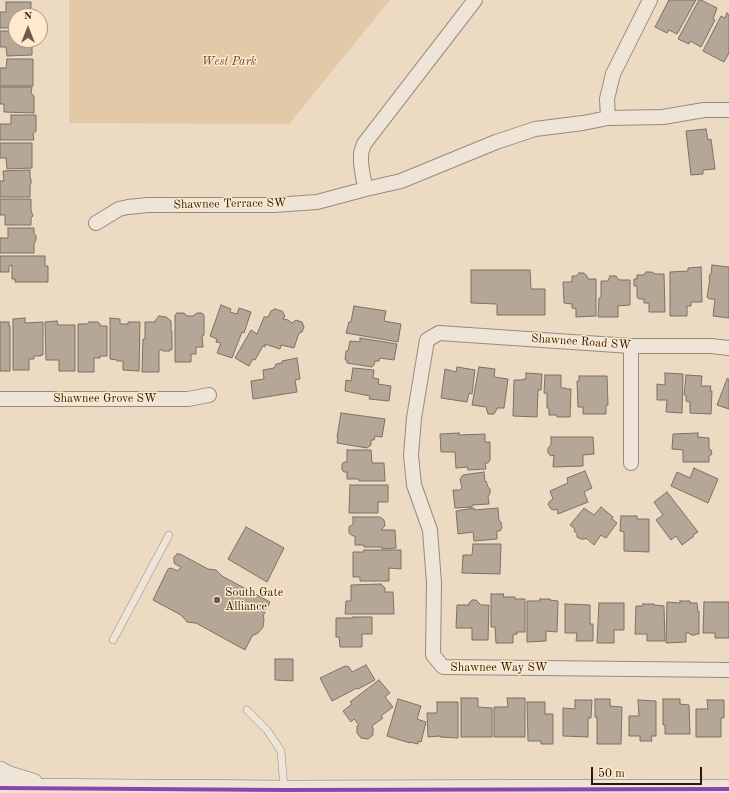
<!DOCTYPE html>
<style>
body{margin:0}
#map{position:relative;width:729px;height:793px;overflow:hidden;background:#ecdac2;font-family:"Old Standard TT",serif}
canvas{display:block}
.north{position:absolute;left:8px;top:8px;width:40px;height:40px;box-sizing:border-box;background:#fee9cc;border:1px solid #a9967f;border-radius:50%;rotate:0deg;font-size:11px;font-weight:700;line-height:16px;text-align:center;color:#2a1a0c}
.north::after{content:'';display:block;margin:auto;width:14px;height:18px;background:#6e5d4c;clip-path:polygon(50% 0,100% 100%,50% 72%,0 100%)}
.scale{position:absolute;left:591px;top:767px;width:111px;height:18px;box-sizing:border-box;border:2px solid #2a1a0c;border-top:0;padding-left:5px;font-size:12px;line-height:14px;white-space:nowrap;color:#2a1a0c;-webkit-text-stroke:3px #fee9cc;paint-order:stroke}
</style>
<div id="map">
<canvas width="729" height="793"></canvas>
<div class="north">N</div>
<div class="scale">50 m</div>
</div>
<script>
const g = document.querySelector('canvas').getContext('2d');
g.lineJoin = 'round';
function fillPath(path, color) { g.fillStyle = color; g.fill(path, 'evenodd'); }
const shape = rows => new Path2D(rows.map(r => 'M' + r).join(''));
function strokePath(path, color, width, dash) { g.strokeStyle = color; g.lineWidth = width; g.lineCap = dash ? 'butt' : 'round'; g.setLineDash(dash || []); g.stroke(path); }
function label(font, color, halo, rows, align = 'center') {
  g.font = font + ' "Old Standard TT",serif'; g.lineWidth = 3; g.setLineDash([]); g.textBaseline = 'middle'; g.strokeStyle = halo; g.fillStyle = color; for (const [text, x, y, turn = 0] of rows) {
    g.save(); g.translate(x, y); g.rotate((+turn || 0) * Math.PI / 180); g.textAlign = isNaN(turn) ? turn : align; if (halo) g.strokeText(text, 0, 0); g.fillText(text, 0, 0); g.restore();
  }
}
fillPath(shape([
 [69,0,390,0,289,124,69,123]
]), '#e2caa9');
const building = shape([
 [669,0,696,0,677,34,669,30,667,33,655,27,669,0],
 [699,0,701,0,717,8,713,19,715,20,701,47,690,41,689,44,678,39,699,0],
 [6,2,31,2,31,16,16,16,16,28,0,28,0,12,6,12,6,2],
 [727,13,729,15,729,53,724,62,703,51,721,16,725,18,727,13],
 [0,31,16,31,16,40,32,40,32,55,7,56,6,47,0,47,0,31],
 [7,59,33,59,33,86,0,86,0,68,6,68,7,59],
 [0,87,32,87,31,93,34,96,34,113,4,112,4,104,0,104,0,87],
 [11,115,36,115,36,131,33,134,34,140,0,140,0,124,11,124,11,115],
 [706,129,708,140,711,139,715,169,703,170,703,174,691,175,686,131,706,129],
 [0,143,32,143,32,168,7,169,6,158,0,158,0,143],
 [30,170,30,178,31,179,31,184,30,185,30,197,0,197,0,181,4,181,3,171,30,170],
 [0,199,31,199,31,211,32,213,33,216,31,218,31,225,5,225,5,215,0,215,0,199],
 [8,228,34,228,34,233,36,236,36,240,34,244,34,253,0,253,0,238,8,238,8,228],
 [0,256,45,256,45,266,48,266,48,282,15,282,15,279,12,279,12,265,9,266,9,272,0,272,0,256],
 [712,265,729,267,729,318,713,316,715,299,709,299,707,297,710,279,709,279,710,274,711,274,712,265],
 [701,267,702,302,691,302,691,306,687,306,687,316,670,316,670,272,688,271,688,268,701,267],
 [471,270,530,270,531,289,545,289,545,315,497,315,497,304,471,303,471,270],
 [646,272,652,272,655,274,664,274,665,312,649,312,649,303,644,303,644,299,639,299,637,297,637,286,634,286,634,279,637,279,637,275,644,275,646,272],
 [579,273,584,273,587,276,588,279,596,279,596,316,576,317,576,309,572,308,572,304,564,303,563,282,572,282,572,276,576,276,579,273],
 [610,276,616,276,619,280,630,280,630,305,618,306,618,317,598,317,599,298,601,298,601,281,608,281,610,276],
 [221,305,231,309,230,312,237,314,239,308,251,312,244,333,242,332,232,358,217,353,221,343,216,342,217,339,210,336,221,305],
 [354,306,386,311,384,321,401,324,398,342,346,333,349,322,351,322,354,306],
 [275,309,282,311,285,316,283,319,288,320,292,323,296,320,302,322,304,327,302,332,299,333,294,348,281,345,280,349,265,344,265,347,263,346,255,360,253,359,249,366,235,358,251,330,257,334,264,317,268,317,271,311,275,309],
 [177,313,184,313,187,316,194,316,194,315,197,313,202,313,204,315,204,335,202,336,203,347,196,347,196,354,191,354,191,362,175,362,175,315,177,313],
 [159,316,166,317,171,321,171,331,172,331,172,350,170,349,170,351,163,351,163,350,159,350,159,372,142,372,143,339,145,339,145,322,155,322,155,321,159,316],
 [25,318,25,323,43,322,43,355,41,355,41,356,34,356,34,359,29,359,29,370,13,370,13,319,25,318],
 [110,318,120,319,120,324,128,324,128,322,140,322,139,371,123,370,123,361,117,361,117,360,110,359,110,318],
 [57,321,58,325,75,325,75,371,59,371,59,360,46,360,45,322,57,321],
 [0,322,9,322,9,326,10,326,10,371,0,371,0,322],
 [89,322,98,322,100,324,100,326,107,326,107,356,100,356,100,358,94,358,94,372,78,372,78,324,87,324,89,322],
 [360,338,397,344,394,360,380,358,379,361,375,361,374,365,372,367,347,363,347,360,345,360,346,351,348,351,350,341,360,342,360,338],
 [297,358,300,379,295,380,297,392,253,399,251,381,264,379,263,370,274,368,276,364,282,363,282,361,297,358],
 [457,367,475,370,472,394,469,393,467,402,441,398,445,369,456,372,457,367],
 [479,367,495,369,494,377,508,379,504,408,497,408,497,409,494,414,488,414,486,407,472,405,479,367],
 [353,368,374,370,373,378,379,379,378,384,391,386,389,401,369,399,370,396,345,391,346,380,351,381,353,368],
 [526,373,542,374,541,390,538,390,537,417,513,416,514,380,523,380,523,379,526,379,526,373],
 [665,373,683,374,682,413,666,412,667,400,657,400,657,384,665,385,665,373],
 [545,375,561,375,561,388,566,388,566,389,571,389,570,417,557,417,557,415,549,415,549,408,547,408,547,393,544,393,545,375],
 [686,375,702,376,701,386,711,386,710,391,712,391,711,414,690,413,690,402,686,401,686,395,684,395,686,375],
 [579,376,607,376,608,405,606,405,606,414,583,414,583,407,578,407,577,381,579,381,579,376],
 [727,379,729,379,729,409,717,405,727,379],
 [341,413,385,419,382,437,375,436,374,440,371,440,371,445,367,448,337,443,338,437,337,437,341,413],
 [459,433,459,435,485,434,485,442,490,442,490,460,488,463,485,463,486,469,468,470,467,467,456,468,455,452,441,452,440,434,459,433],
 [698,433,698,437,709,438,709,449,711,450,712,454,709,456,709,462,683,462,683,450,672,449,673,434,698,433],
 [551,437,593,437,594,454,583,455,583,466,553,467,554,455,551,456,548,453,548,448,551,445,551,437],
 [347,450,371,450,372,463,384,463,385,481,359,481,359,479,347,479,347,472,344,472,342,470,342,464,344,462,347,462,347,450],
 [694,468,718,479,708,503,671,486,677,472,690,478,694,468],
 [585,471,592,488,584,492,588,502,558,514,557,509,554,510,551,509,548,504,550,501,553,499,550,491,568,483,567,478,585,471],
 [484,472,485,482,486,481,488,487,490,489,490,494,488,496,489,504,472,505,472,507,455,508,453,490,460,490,462,488,460,479,463,475,484,472],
 [350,485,388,485,388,502,378,502,378,513,349,513,350,485],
 [667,492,698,532,693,535,694,536,682,545,676,536,671,540,656,520,663,515,654,502,667,492],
 [601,507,613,517,612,519,617,523,606,538,601,535,594,545,586,538,585,539,581,539,577,537,577,534,574,531,575,529,570,525,584,508,594,515,601,507],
 [474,508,474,510,498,508,499,520,501,522,502,528,500,531,497,531,497,539,474,541,473,532,458,534,456,511,474,508],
 [621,516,637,516,637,519,649,519,649,552,624,551,624,532,620,531,621,516],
 [353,517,380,517,384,520,385,526,381,530,395,530,396,548,382,549,382,547,364,547,364,545,355,545,355,536,353,536,349,533,349,527,353,524,353,517],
 [246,527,284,548,267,582,228,559,246,527],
 [473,544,501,544,500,574,462,573,463,555,472,555,473,544],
 [364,550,401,550,401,569,389,568,389,581,360,581,360,577,353,577,353,552,364,552,364,550],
 [177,554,180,554,208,569,216,570,222,576,270,602,263,616,264,620,263,627,258,633,252,636,245,650,196,623,187,622,181,615,153,600,168,569,171,568,178,571,181,567,175,564,174,562,174,557,177,554],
 [381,584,385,588,385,592,393,592,394,614,345,614,346,601,351,601,351,585,381,584],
 [491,594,504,594,503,597,515,597,515,599,525,599,525,632,517,632,517,634,513,635,513,643,496,643,495,627,491,627,491,594],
 [540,599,550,599,550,600,558,601,557,632,546,631,546,641,527,642,527,601,540,601,540,599],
 [472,600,476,600,481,605,489,605,488,640,472,640,472,628,456,628,457,605,469,605,469,603,472,600],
 [680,601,690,601,690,603,697,603,698,612,699,611,699,634,696,634,695,635,691,635,689,633,686,633,686,642,666,643,667,602,680,603,680,601],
 [704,602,729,602,729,638,715,638,715,633,703,633,704,602],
 [599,603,624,603,624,630,614,630,614,643,597,643,599,603],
 [565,604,590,605,590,624,593,624,593,641,576,641,577,633,565,633,565,604],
 [643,604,654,604,654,605,664,606,665,641,647,641,647,634,635,634,636,606,643,606,643,604],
 [353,617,372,617,372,634,362,634,362,647,340,647,339,637,336,637,336,618,353,618,353,617],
 [275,659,293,659,293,681,275,680,275,659],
 [366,665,375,680,358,689,357,688,332,701,320,678,345,666,349,667,352,672,366,665],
 [379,680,390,693,385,697,393,707,381,716,383,718,372,726,373,728,373,735,368,739,361,738,357,733,357,726,359,725,354,719,351,722,343,711,352,704,350,702,379,680],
 [461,698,478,698,478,707,492,708,492,737,461,737,461,698],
 [507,698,525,698,525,737,494,737,494,707,508,707,507,698],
 [398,699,421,706,417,719,426,722,421,742,418,741,418,744,410,742,410,743,387,736,398,699],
 [595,699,610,699,610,706,622,707,621,744,597,744,597,717,595,717,595,699],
 [663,699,680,699,680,704,689,705,690,734,665,734,665,725,663,725,663,699],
 [575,700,592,700,591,718,588,718,588,737,563,736,563,708,575,709,575,700],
 [638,700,656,701,656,736,651,736,652,741,640,741,640,736,629,736,629,716,639,716,638,700],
 [707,700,724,700,724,718,721,718,721,737,696,737,696,709,708,709,707,700],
 [437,702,458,702,458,738,440,737,440,736,428,737,427,713,437,713,437,702],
 [527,702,545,702,545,714,553,714,553,744,541,744,541,741,528,741,527,702]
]);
fillPath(building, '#b4a797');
strokePath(building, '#7c7163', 1);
const service = shape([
 [113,640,169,535],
 [247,710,267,730,281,751,284,789]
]);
const minor = shape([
 [650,0,613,74,607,99,608,118,663,117,704,110,729,110],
 [366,189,363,177,361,163,361,153,364,144,475,0],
 [96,223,119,209,128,207,148,205,274,205,317,202,366,189,401,181,496,142,535,129,583,123,608,118],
 [729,348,711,346,631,346,439,333,427,340,414,418,411,455,414,485,430,530,434,583,433,655,443,667,729,670],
 [0,399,188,399,209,395],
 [631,463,631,346]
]);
const secondary = shape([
 [0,771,7,775,33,783],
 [0,788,284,790,729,789]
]);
strokePath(service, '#978b7c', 8);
strokePath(minor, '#978b7c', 16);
strokePath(secondary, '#7c7163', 20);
strokePath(service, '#eee4d8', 7);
strokePath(minor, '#eee4d8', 14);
strokePath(secondary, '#eee4d8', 19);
strokePath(shape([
 [0,788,284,790,729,789]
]), '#8e44ad', 4);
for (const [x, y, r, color] of [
 [217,600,4,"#6e5d4c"]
]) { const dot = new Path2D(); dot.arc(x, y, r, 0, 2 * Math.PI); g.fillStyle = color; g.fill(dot); strokePath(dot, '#fee9cc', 1.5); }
label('italic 12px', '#5f4b35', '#fee9cc', [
 ["West Park",229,62]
]);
label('12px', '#2a1a0c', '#fee9cc', [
 ["Shawnee Terrace SW",230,204,-1],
 ["Shawnee Road SW",581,342,4],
 ["Shawnee Grove SW",105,399],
 ["Shawnee Way SW",499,668]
]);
label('12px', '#2a1a0c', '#fee9cc', [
 ["South Gate",225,593],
 ["Alliance",225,607]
], 'left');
</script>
